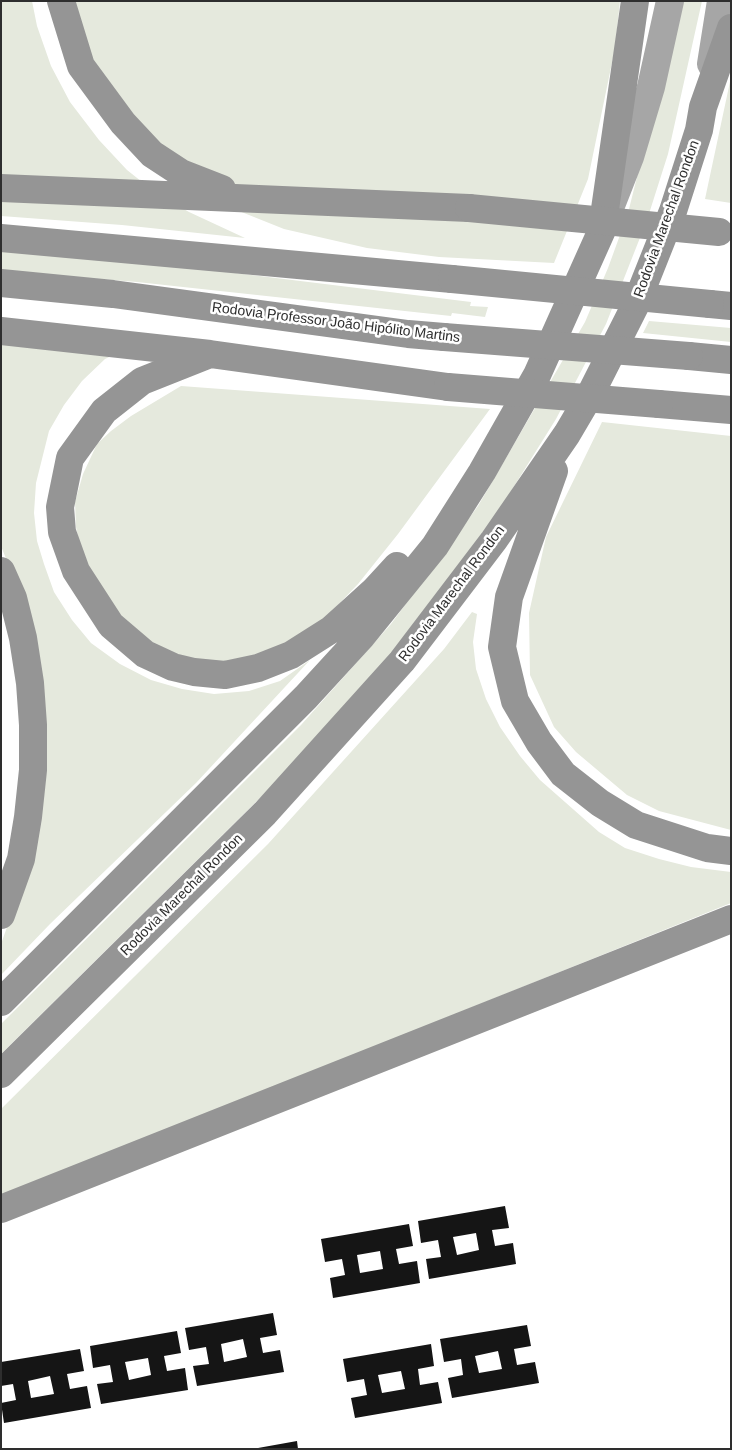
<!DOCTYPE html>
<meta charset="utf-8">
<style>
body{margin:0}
#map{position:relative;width:732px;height:1450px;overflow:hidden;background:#fff;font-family:Arial,sans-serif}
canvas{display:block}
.frame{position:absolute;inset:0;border:2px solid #2e2e2e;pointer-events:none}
</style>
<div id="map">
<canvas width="732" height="1450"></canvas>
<div class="frame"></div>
</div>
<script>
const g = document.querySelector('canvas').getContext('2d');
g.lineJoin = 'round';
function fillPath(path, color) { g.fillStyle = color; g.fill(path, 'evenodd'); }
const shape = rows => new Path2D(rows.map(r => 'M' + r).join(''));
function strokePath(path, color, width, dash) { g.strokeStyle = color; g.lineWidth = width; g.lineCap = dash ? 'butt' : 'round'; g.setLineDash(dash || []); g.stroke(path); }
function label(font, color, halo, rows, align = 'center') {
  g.font = font + ' Arial,sans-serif'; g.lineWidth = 5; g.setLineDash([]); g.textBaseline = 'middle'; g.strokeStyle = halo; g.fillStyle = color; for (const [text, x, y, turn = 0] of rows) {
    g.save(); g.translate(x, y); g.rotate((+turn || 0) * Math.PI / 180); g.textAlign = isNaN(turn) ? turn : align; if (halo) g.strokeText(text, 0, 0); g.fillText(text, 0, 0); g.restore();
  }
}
fillPath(shape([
 [1,1,32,1,37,26,51,66,70,102,99,140,127,170,156,193,189,212,245,238,122,225,1,216],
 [57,1,620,1,615,48,588,179,554,263,439,257,367,248,284,229,214,201,157,166],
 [681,1,702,1,668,154,647,220,606,324,556,419,483,536,381,669,270,788,1,1054,1,1024,301,725,391,624,478,506,585,322,608,268,628,213],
 [731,77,731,203,705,199],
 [1,251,219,271,471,302,470,306,488,307,485,317,452,313,451,316,137,282,1,271],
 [649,321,731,328,731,342,643,333],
 [1,338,120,352,105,359,82,381,64,405,49,431,36,483,34,513,37,541,44,564,54,592,72,620,91,643,120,664,151,680,182,689,214,694,249,691,280,681,310,660,196,783,50,924,1,975,1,944,28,868,20,594,1,546],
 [181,386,490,409,398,534,358,584,307,637,233,667,173,656,122,622,82,557,76,527,75,502,83,474,97,444,111,431,131,416],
 [602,422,731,436,731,830,659,811,627,795,576,752,554,727,530,675,529,613,546,537],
 [472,612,477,614,473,642,476,669,486,699,500,727,520,756,540,780,599,832,625,848,659,859,691,867,731,872,731,903,1,1197,1,1109,268,844,444,649]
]), '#e5e9dd');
fillPath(shape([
 [505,1206,509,1228,492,1230,495,1246,513,1243,516,1264,429,1279,426,1259,441,1257,438,1240,421,1243,418,1221],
 [476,1233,479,1250,457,1255,453,1237],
 [409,1224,413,1246,396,1249,399,1264,417,1261,420,1283,333,1298,330,1278,345,1275,342,1259,325,1262,321,1239],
 [380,1251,383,1269,360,1273,357,1255],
 [273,1313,277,1335,260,1338,263,1353,280,1350,284,1372,197,1386,193,1366,209,1364,206,1347,189,1350,185,1328],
 [243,1339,247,1357,224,1362,221,1344],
 [527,1325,531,1346,514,1349,517,1365,535,1362,539,1383,452,1398,448,1378,463,1375,461,1359,444,1362,440,1339],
 [498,1351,502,1369,479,1373,475,1356],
 [177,1331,181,1353,164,1356,167,1371,185,1368,188,1390,101,1404,97,1384,113,1382,110,1365,93,1368,90,1346],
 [148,1358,151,1375,129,1380,125,1362],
 [431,1344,434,1366,418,1369,420,1385,438,1382,442,1403,355,1418,351,1398,367,1395,364,1379,347,1382,343,1359],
 [401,1371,405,1389,382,1393,378,1375],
 [80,1349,84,1371,67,1374,70,1389,87,1386,91,1408,4,1423,1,1403,16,1400,13,1384,1,1386,1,1362],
 [50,1376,54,1394,31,1398,28,1381],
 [297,1441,298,1449,258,1449,258,1448]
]), '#151515');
strokePath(shape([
 [711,64,721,1],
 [610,208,630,157,651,87,670,1]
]), '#a6a6a6', 28);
strokePath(shape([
 [61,1,81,66,123,123,152,154,181,173,222,189],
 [1,188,469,208],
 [1,238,452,279],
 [1,283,113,294,408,334,444,337],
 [710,304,731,306],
 [1,331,210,354,448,387],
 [210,354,142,381,104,411,70,458,60,507,62,532,76,571,111,625,145,654,173,667,194,672,225,675,258,668,291,655,332,629,374,591,397,566],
 [689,356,731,360],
 [659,404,731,410],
 [554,471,509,597,502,647,515,701,539,742,563,774,600,803,636,825,707,848,731,851],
 [1,571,13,598,23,638,30,683,33,725,33,770,28,817,21,859,1,915],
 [1,1002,306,697,362,636,435,546,482,472,537,375,602,230,635,1],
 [1,1074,265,813,402,661,494,540,567,434,590,395,636,304,673,211,699,130,703,107,731,28],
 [1,1209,731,919]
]), '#959595', 28);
strokePath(shape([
 [469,208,719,232],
 [452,279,710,304],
 [444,337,689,356],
 [448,387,659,404]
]), '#959595', 28);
label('14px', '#2e2e2e', '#fff', [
 ["Rodovia Marechal Rondon",667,219,-70],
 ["Rodovia Professor João Hipólito Martins",336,323,7],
 ["Rodovia Marechal Rondon",452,594,-53],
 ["Rodovia Marechal Rondon",182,895,-45]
]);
</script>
